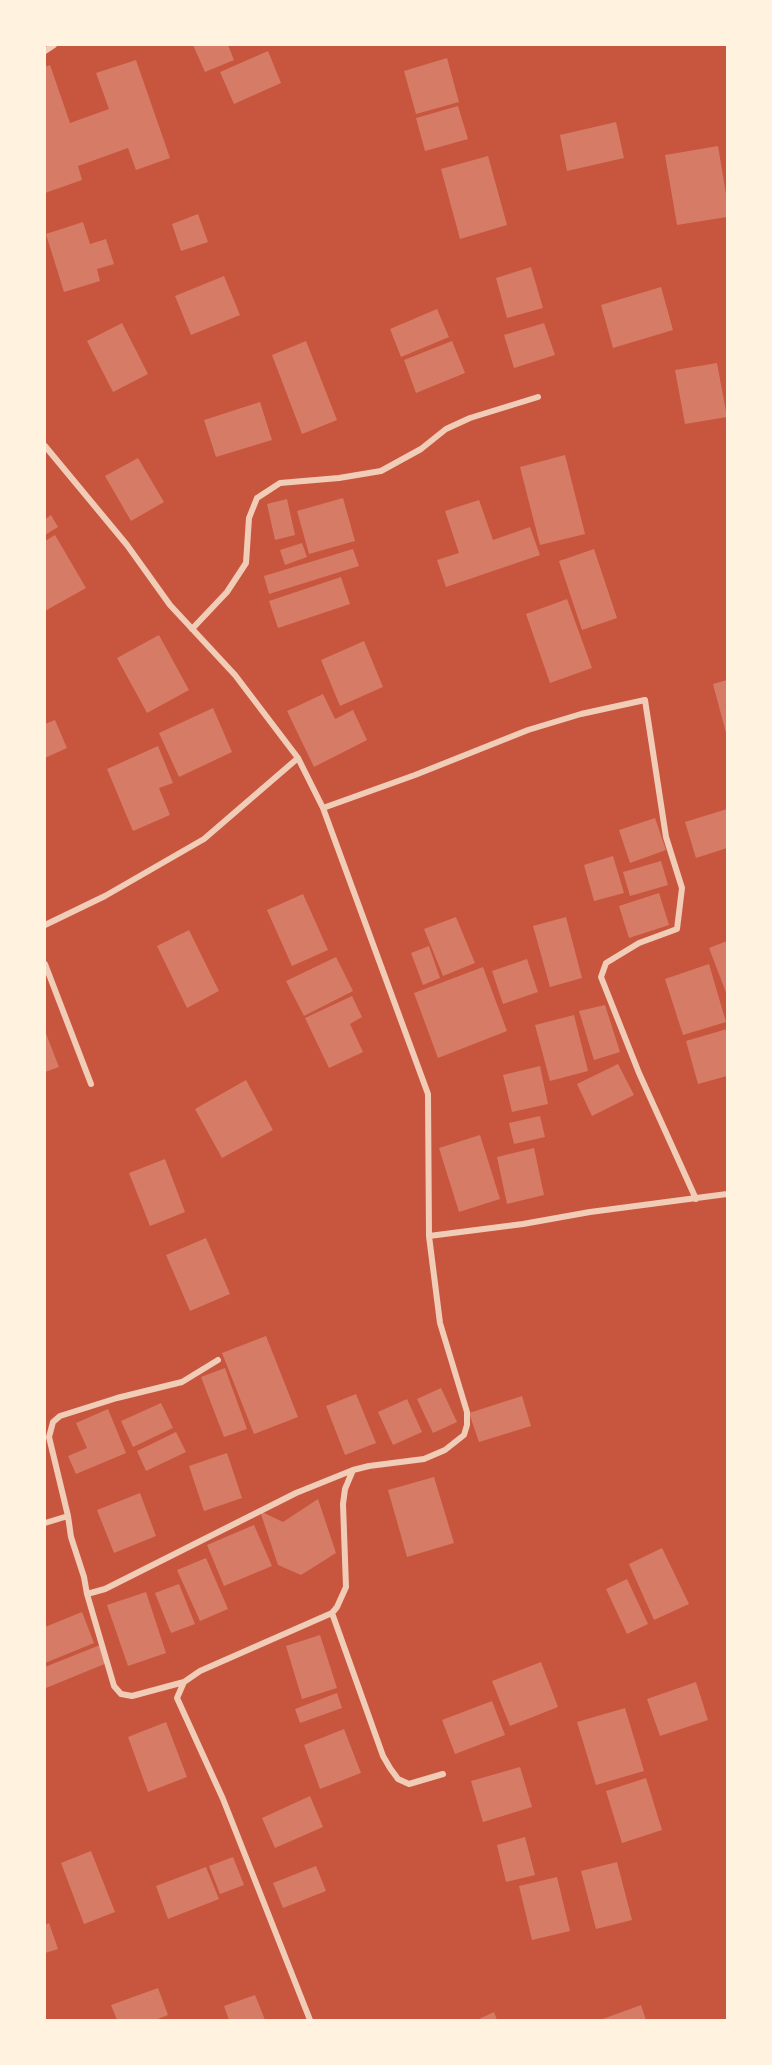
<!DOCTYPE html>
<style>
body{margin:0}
#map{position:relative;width:772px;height:2065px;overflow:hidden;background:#c8553d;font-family:"Fira Sans",sans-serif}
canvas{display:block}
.frame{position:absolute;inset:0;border:46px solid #fff3e0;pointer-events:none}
</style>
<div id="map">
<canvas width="772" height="2065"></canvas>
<div class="frame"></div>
</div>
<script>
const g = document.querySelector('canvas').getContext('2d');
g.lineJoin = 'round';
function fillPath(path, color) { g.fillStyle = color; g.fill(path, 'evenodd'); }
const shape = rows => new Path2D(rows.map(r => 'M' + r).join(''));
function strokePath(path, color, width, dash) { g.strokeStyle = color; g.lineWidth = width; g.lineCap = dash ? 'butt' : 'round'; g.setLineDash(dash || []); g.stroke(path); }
fillPath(shape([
 [193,45,228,45,234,60,205,72],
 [268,51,281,83,234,104,220,72],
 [447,58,459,102,416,114,404,71],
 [136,60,170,158,136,170,128,148,78,166,82,180,45,193,45,67,50,65,70,123,109,109,96,73],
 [458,106,468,139,425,151,416,118],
 [616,122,624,158,567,171,560,135],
 [718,146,727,200,727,217,677,225,665,155],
 [488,156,507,225,460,239,441,169],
 [198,214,208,242,181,251,172,224],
 [83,222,90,244,106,239,114,264,97,269,100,281,64,292,46,234],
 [531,267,543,308,507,318,496,278],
 [224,276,240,315,191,335,175,296],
 [661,287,673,330,613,348,601,305],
 [437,309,449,337,401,357,390,329],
 [122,323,148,374,113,392,87,341],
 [544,323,555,355,514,368,504,335],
 [306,341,337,420,302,434,272,355],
 [452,341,465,373,416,393,404,360],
 [717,363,727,417,685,424,675,370],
 [260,402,272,440,216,457,204,420],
 [565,455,585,534,540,545,520,467],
 [138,458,164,502,131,521,105,476],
 [343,498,355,541,309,554,297,511],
 [287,499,295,535,275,540,267,504],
 [479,500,493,540,530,527,540,555,446,587,437,560,459,553,445,511],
 [51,515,58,527,45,535,45,519],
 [55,535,86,588,45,611,45,541],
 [302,543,307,557,285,565,280,550],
 [353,549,359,566,269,594,264,576],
 [594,549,617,618,582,630,559,561],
 [341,577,350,604,278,628,269,601],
 [567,599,592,668,550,683,526,614],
 [159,635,189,690,147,713,117,658],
 [364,641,383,687,340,706,321,660],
 [727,680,727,733,726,733,713,684],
 [323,694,335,719,353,710,367,740,314,767,287,711],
 [213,708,232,752,179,777,159,733],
 [55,720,67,748,45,758,45,724],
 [158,746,173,783,159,788,170,815,133,831,107,769],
 [727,809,727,848,696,858,685,822],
 [655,818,666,850,630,863,619,830],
 [613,856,624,893,594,901,584,865],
 [661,861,668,885,630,896,623,872],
 [659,893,669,925,629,938,619,906],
 [303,894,328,950,292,966,267,910],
 [456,917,475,963,443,976,424,929],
 [566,917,582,978,550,987,533,926],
 [189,930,219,991,187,1008,157,946],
 [727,941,727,995,709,948],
 [429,946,440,978,423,985,411,953],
 [336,957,353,991,304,1016,286,981],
 [527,959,538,992,503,1004,492,971],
 [709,964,726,1022,683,1035,665,979],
 [483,967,507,1031,438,1058,414,993],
 [352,996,362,1017,350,1024,363,1052,329,1068,305,1018],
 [605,1005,620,1052,594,1060,579,1011],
 [574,1015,588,1071,550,1081,535,1025],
 [727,1029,727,1076,698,1084,686,1041],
 [45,1031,59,1067,45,1072],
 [618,1064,634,1095,592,1116,577,1084],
 [540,1066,548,1104,512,1112,503,1075],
 [246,1080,273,1130,222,1158,195,1109],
 [540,1116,545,1137,514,1144,509,1123],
 [480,1135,500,1199,459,1212,439,1148],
 [534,1148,544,1195,507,1204,497,1157],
 [165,1159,185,1212,150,1226,129,1173],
 [206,1238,230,1294,190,1311,166,1255],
 [266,1336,298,1417,254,1434,222,1353],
 [225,1368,247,1429,224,1437,201,1377],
 [441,1388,457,1422,433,1433,417,1399],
 [356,1394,376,1443,345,1455,326,1406],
 [522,1396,531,1426,479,1442,469,1413],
 [407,1399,422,1432,393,1445,378,1412],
 [161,1403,173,1428,133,1447,121,1421],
 [108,1409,126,1453,76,1474,68,1456,87,1448,76,1423],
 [176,1432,186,1452,146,1471,137,1451],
 [227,1453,242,1498,204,1511,189,1466],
 [434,1477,454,1543,407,1557,388,1490],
 [140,1493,156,1536,114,1553,97,1510],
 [318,1499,336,1553,301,1575,278,1565,260,1511,283,1522],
 [254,1525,272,1566,224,1586,207,1545],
 [662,1548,689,1604,654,1620,629,1564],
 [206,1558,228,1609,200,1621,177,1570],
 [627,1579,648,1624,627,1634,606,1589],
 [179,1584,195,1624,171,1633,155,1593],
 [146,1592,166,1653,128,1666,107,1605],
 [82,1612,94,1643,45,1663,45,1627],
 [320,1635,337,1688,302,1699,286,1646],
 [100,1645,107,1663,46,1688,45,1667],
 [541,1662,558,1707,510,1726,492,1681],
 [696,1682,708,1720,660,1736,647,1699],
 [337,1693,342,1708,300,1723,295,1709],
 [492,1701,505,1735,455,1754,442,1720],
 [625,1708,644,1771,596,1785,577,1722],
 [166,1722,187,1777,148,1792,128,1737],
 [344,1729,361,1773,320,1789,304,1745],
 [520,1767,532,1807,483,1822,471,1781],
 [646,1778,662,1830,622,1843,606,1791],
 [310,1796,323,1827,275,1848,262,1818],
 [525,1837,535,1875,506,1882,497,1845],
 [91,1851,115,1912,84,1924,61,1863],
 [233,1857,244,1885,220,1894,209,1866],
 [617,1862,632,1920,596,1929,581,1871],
 [316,1866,326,1891,283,1908,273,1883],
 [206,1867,219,1899,168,1919,156,1886],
 [557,1877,570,1931,532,1940,519,1886],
 [49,1923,58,1949,45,1953,45,1925],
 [158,1988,168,2015,155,2020,117,2020,111,2005],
 [255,1995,265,2020,229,2020,224,2006],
 [641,2005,646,2020,600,2020],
 [494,2012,497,2020,477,2020]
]), '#d67c66');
strokePath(shape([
 [45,51,54,45],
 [45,446,127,545,170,605,235,675,298,758,323,808,428,1094,429,1236,440,1323,467,1412,467,1425,464,1435,445,1450,424,1459,369,1466,353,1470,345,1489,343,1504,346,1587,337,1607,332,1613,200,1671,184,1682,177,1698,223,1799,310,2020],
 [192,629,227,592,246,563,249,518,257,498,280,483,339,478,381,471,421,449,446,429,470,418,538,397],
 [323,808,415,775,528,730,581,714,645,700,666,837,682,888,677,929,639,943,606,963,601,977,639,1073,696,1199],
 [45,925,105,896,204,839,298,758],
 [45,964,91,1084],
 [429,1236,523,1224,590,1212,727,1194],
 [68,1516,49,1437,53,1422,60,1416,117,1398,182,1382,218,1360],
 [45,1523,68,1516,71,1537,84,1577,87,1594,105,1589,296,1493,353,1470],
 [87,1594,114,1686,121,1694,132,1696,184,1682],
 [332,1613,383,1756,390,1768,398,1779,409,1784,443,1774]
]), '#f1ccb7', 6);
</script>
